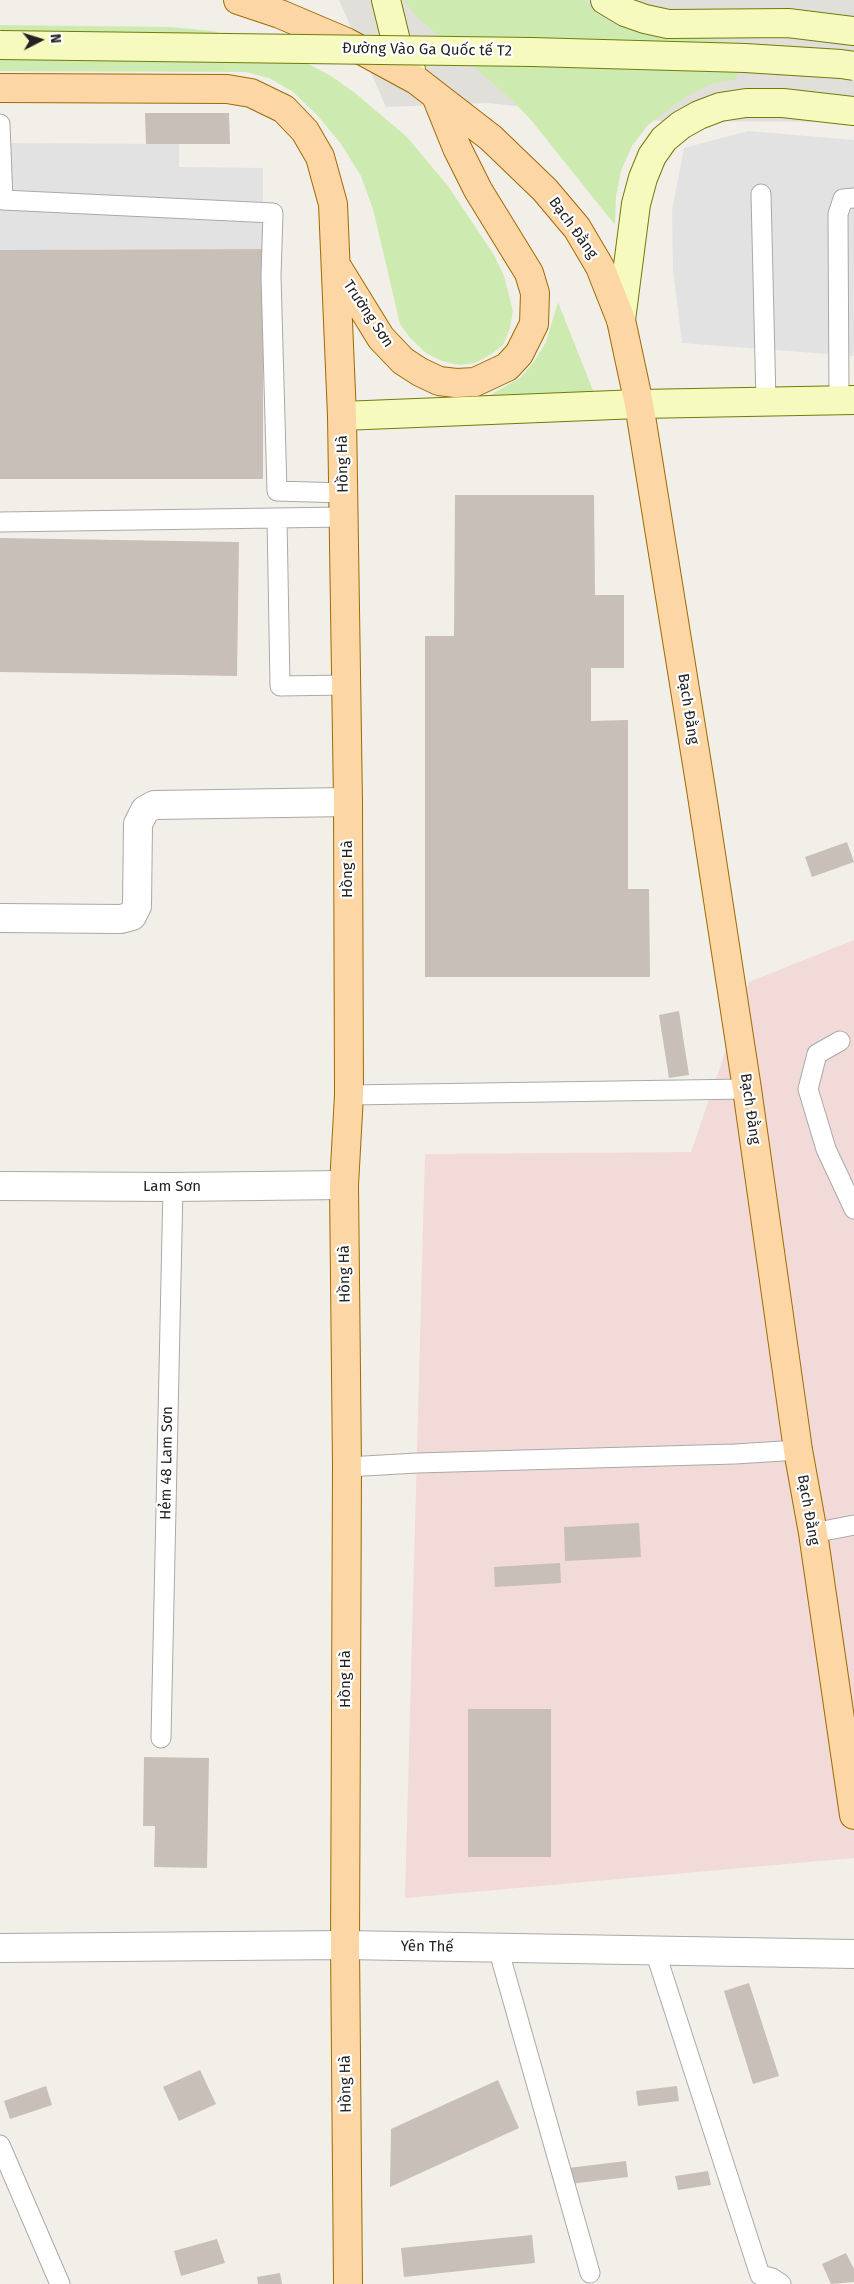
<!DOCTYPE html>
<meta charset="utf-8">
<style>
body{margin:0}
#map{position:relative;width:854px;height:2284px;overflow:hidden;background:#f2efe9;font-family:"Fira Sans",sans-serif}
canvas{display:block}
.north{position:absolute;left:15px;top:15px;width:50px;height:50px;-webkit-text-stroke:4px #fff;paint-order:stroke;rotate:85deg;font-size:14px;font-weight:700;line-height:20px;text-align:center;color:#222}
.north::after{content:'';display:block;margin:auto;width:18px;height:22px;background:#222;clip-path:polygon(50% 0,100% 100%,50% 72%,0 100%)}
</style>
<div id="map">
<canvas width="854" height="2284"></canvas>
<div class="north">N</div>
</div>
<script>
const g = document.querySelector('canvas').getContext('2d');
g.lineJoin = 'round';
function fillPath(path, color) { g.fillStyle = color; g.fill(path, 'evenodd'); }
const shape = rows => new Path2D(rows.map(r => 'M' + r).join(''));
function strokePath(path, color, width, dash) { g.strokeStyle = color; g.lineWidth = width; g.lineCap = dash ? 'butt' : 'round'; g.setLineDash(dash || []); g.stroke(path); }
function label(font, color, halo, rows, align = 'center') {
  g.font = font + ' "Fira Sans",sans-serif'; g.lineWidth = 4.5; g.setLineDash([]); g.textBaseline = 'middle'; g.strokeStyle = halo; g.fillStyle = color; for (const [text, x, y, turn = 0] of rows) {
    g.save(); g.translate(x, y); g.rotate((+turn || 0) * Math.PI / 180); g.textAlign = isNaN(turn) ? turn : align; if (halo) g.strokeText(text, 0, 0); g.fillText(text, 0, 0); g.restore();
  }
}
fillPath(shape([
 [854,940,854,1858,405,1898,425,1154,691,1152,749,982]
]), '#f2dad9');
fillPath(shape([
 [339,0,854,0,854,122,659,121,487,103,386,107]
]), '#e1dfda');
fillPath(shape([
 [404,0,584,0,594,11,617,26,646,35,736,42,737,79,711,84,687,96,648,125,632,146,621,171,616,197,615,225,531,120,512,100,415,15],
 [0,25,171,27,212,31,253,41,299,59,331,76,355,93,407,137,448,186,494,255,504,276,513,311,510,328,503,345,490,355,475,363,459,365,442,361,426,353,410,338,400,324,373,209,361,176,341,144,318,116,293,92,269,78,246,72,0,71],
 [558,302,594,393,487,397,520,378,534,362,546,342]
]), '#cdebb0');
fillPath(shape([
 [748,131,854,140,854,356,682,343,673,270,672,211,684,148],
 [0,143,179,144,179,167,263,168,263,249,0,250]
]), '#e2e2e2');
fillPath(shape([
 [145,113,229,113,230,144,146,144],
 [263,249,263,479,0,479,0,250],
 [455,495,594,495,595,595,624,595,624,668,591,668,591,721,628,720,628,889,649,889,650,977,425,977,425,636,454,636],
 [0,538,239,542,237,676,0,672],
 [847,842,854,862,812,877,805,857],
 [679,1011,689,1075,669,1078,659,1015],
 [639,1523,641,1557,565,1561,564,1527],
 [560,1563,561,1583,495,1587,494,1567],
 [468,1709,551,1709,551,1857,468,1857],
 [144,1757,209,1758,207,1868,154,1867,155,1826,143,1826],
 [749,1983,779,2076,753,2084,724,1991],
 [200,2070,216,2104,179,2121,163,2087],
 [498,2080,519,2128,390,2187,391,2129],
 [46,2086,52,2105,10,2119,4,2101],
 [677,2086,679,2101,638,2106,636,2091],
 [626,2161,628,2177,570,2184,568,2168],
 [708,2171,711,2185,678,2190,675,2176],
 [532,2235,535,2263,404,2277,401,2248],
 [217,2239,225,2263,181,2276,174,2251],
 [846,2253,854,2269,854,2282,831,2284,822,2264],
 [280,2273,282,2284,258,2284,257,2277]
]), '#c7bfb8');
const lane = shape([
 [0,124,3,200,273,213,271,276,277,491,344,493],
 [761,194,766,402],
 [839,400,838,214,843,199,854,198],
 [277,518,280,686,346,685],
 [0,522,344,517],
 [840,1041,817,1054,808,1089,826,1149,854,1209],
 [349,1095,747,1089],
 [347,1467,417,1463,735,1454,798,1450],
 [813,1533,854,1525],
 [161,1738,173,1187],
 [498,1948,590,2273],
 [655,1951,760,2275,772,2278,781,2284],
 [0,2145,60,2284]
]);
const street = shape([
 [0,918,121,919,132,916,137,906,138,824,145,810,154,805,348,802],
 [0,1186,173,1187,344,1185],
 [0,1948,345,1945,854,1954]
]);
const secondary = shape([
 [386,0,396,41,411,70],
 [605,0,625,12,645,19,668,24,788,23,854,31],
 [621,320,636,204,643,178,652,156,664,139,681,125,699,115,720,107,746,103,783,103,854,111],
 [342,416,639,404,854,400]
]);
const primary = shape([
 [238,0,280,14,346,42,416,80,491,138,545,190,577,228,600,267,621,320,639,404,701,789,747,1089,798,1450,813,1533,854,1815],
 [0,88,227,89,251,93,284,109,305,131,320,157,333,204,342,416,348,802,349,1095,344,1185,347,1467,345,1945,348,2284],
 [336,265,381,338,403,361,420,372,439,381,456,383,475,382,507,367,519,354,534,324,535,293,529,273,478,190,457,148,436,96]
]);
strokePath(lane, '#a9a9a9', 21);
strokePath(street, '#a9a9a9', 30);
strokePath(secondary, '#707d05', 30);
strokePath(primary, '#a06b00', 30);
strokePath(lane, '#fff', 19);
strokePath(street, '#fff', 28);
strokePath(secondary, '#f7fabf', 28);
strokePath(primary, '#fcd6a4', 28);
const secondaryBridge = shape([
 [0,45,532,52,745,58,841,64,854,66]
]);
strokePath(secondaryBridge, '#707d05', 30, []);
strokePath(secondaryBridge, '#f7fabf', 28);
label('15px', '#222', '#fff', [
 ["Đường Vào Ga Quốc tế T2",427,50,1],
 ["Bạch Đằng",573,228,54],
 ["Trường Sơn",368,314,56],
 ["Hồng Hà",343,464,-91],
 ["Bạch Đằng",688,709,81],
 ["Hồng Hà",348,869,-90],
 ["Bạch Đằng",750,1109,82],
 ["Lam Sơn",172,1187],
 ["Hồng Hà",345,1274,-91],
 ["Hẻm 48 Lam Sơn",167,1463,-89],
 ["Bạch Đằng",808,1510,80],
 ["Hồng Hà",346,1679,-90],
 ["Yên Thế",427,1947,1],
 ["Hồng Hà",346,2084,-91]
]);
</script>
